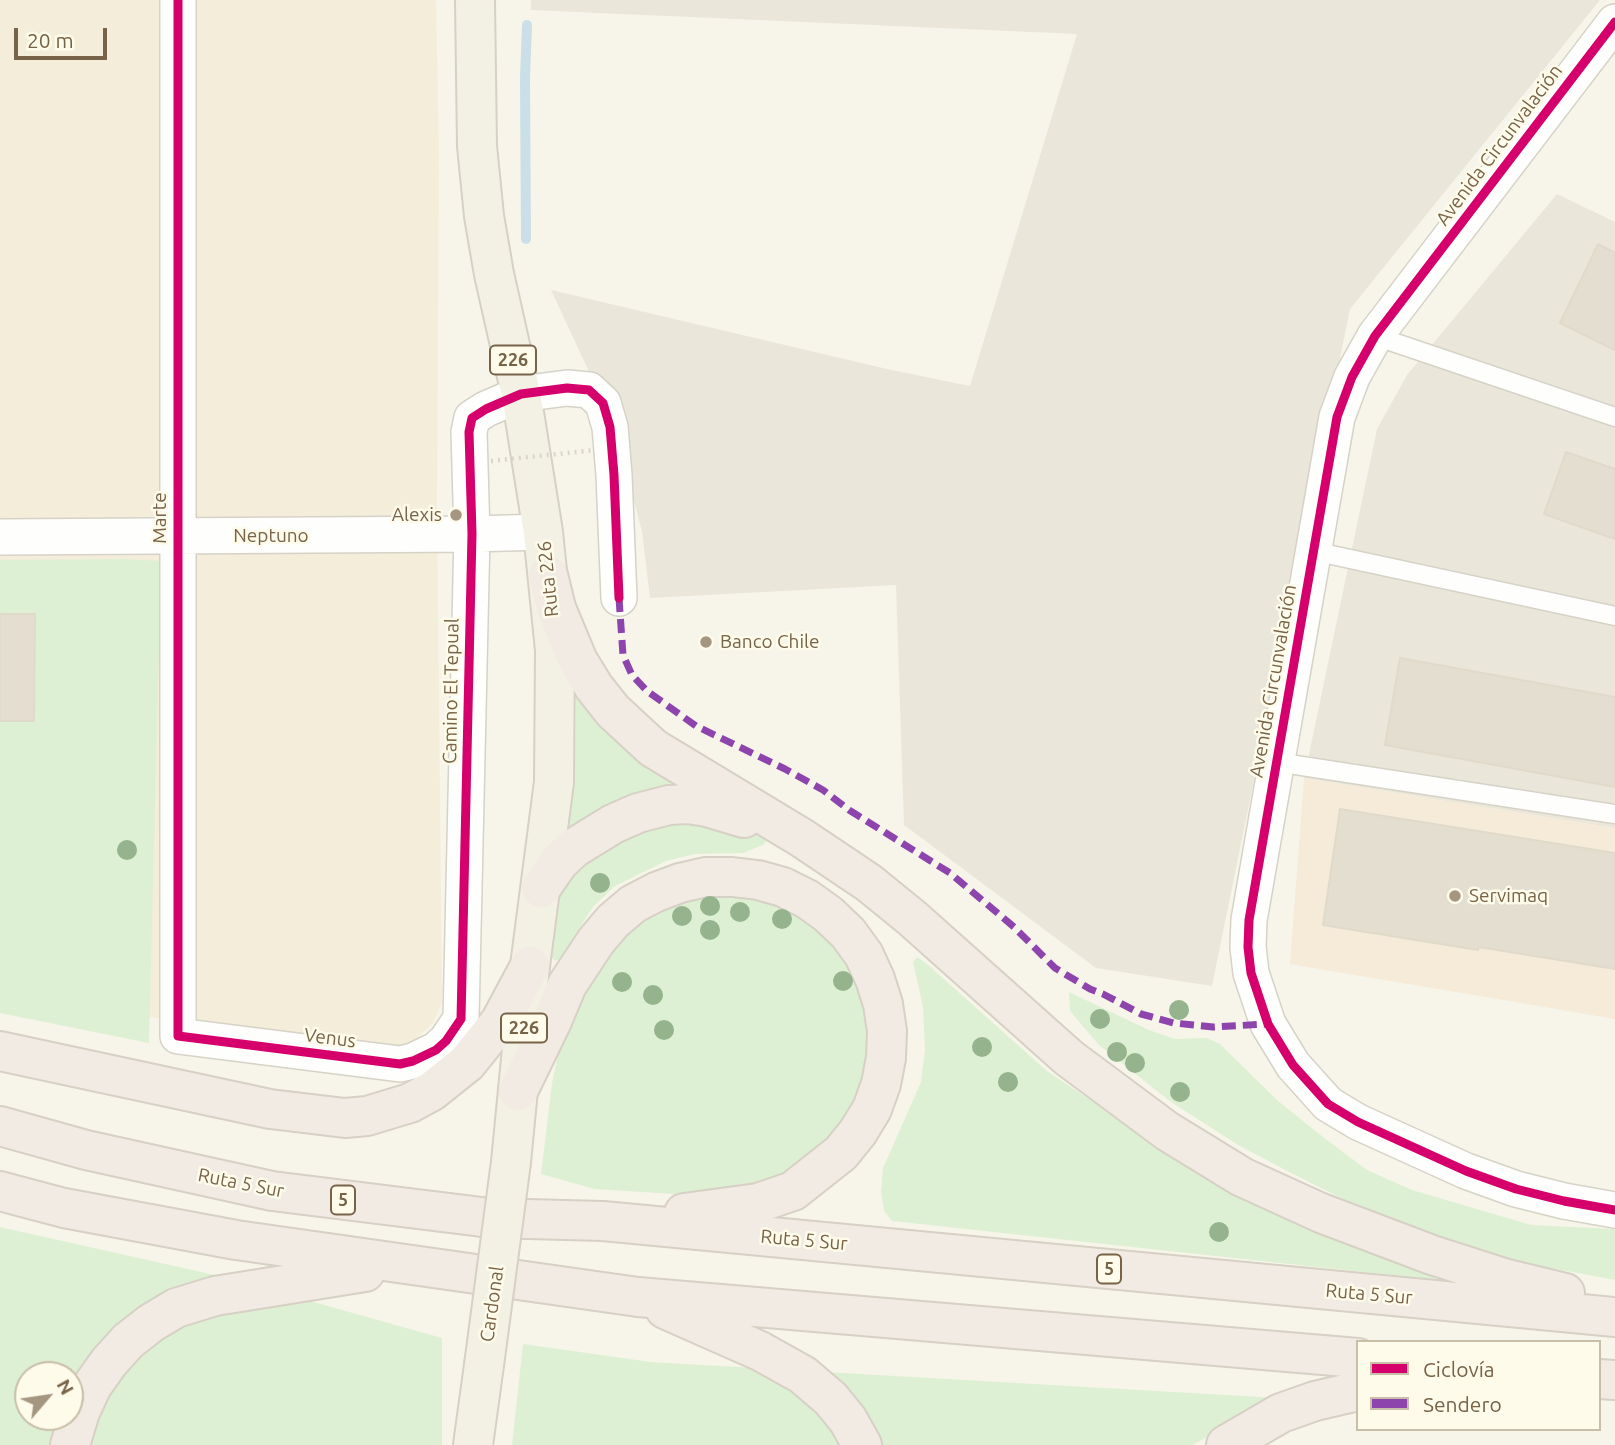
<!DOCTYPE html>
<meta charset="utf-8">
<style>
body{margin:0}
#map{position:relative;width:1615px;height:1445px;overflow:hidden;background:#f7f5e9;font-family:Ubuntu,sans-serif}
canvas{display:block}
.legend{position:absolute;left:1356px;top:1340px;width:245px;height:91px;box-sizing:border-box;background:#fffbea;border:2px solid #c9bea9;margin:0;padding:9px 12px;list-style:none;font-size:21px;color:#776348}
.legend li{display:flex;align-items:center;gap:14px;height:35px}
.legend b{width:35px;border:2px solid #c9bea9}
.north{position:absolute;left:14px;top:1361px;width:70px;height:70px;box-sizing:border-box;background:#fffbea;border:2px solid #c9bea9;border-radius:50%;rotate:61deg;font-size:19px;font-weight:700;line-height:28px;text-align:center;color:#776348}
.north::after{content:'';display:block;margin:auto;width:24px;height:32px;background:#a49680;clip-path:polygon(50% 0,100% 100%,50% 72%,0 100%)}
.scale{position:absolute;left:14px;top:28px;width:93px;height:32px;box-sizing:border-box;border:4px solid #776348;border-top:0;padding-left:9px;font-size:21px;line-height:24px;white-space:nowrap;color:#776348;-webkit-text-stroke:5px #fffbea;paint-order:stroke}
</style>
<div id="map">
<canvas width="1615" height="1445"></canvas>
<ul class="legend">
<li><b style="height:9px;background:#d6006c"></b>Ciclovía</li>
<li><b style="height:9px;background:#8e44ad"></b>Sendero</li>
</ul>
<div class="north">N</div>
<div class="scale">20 m</div>
</div>
<script>
const g = document.querySelector('canvas').getContext('2d');
g.lineJoin = 'round';
function fillPath(path, color) { g.fillStyle = color; g.fill(path, 'evenodd'); }
const shape = rows => new Path2D(rows.map(r => 'M' + r).join(''));
function strokePath(path, color, width, dash) { g.strokeStyle = color; g.lineWidth = width; g.lineCap = dash ? 'butt' : 'round'; g.setLineDash(dash || []); g.stroke(path); }
function label(font, color, halo, rows, align = 'center') {
  g.font = font + ' Ubuntu,sans-serif'; g.lineWidth = 5; g.setLineDash([]); g.textBaseline = 'middle'; g.strokeStyle = halo; g.fillStyle = color; for (const [text, x, y, turn = 0] of rows) {
    g.save(); g.translate(x, y); g.rotate((+turn || 0) * Math.PI / 180); g.textAlign = isNaN(turn) ? turn : align; if (halo) g.strokeText(text, 0, 0); g.fillText(text, 0, 0); g.restore();
  }
}
fillPath(shape([
 [0,0,436,0,439,151,437,503,442,1002,433,1023,415,1040,401,1045,387,1046,0,999]
]), '#f3edd9');
fillPath(shape([
 [1304,778,1615,828,1615,1019,1290,964]
]), '#f6ead9');
fillPath(shape([
 [531,0,1600,0,1350,309,1212,986,1096,968,904,825,896,585,650,598,642,531,612,421,551,290,887,369,970,386,1077,34,531,10],
 [1557,194,1615,222,1615,828,1304,778,1377,429,1407,375]
]), '#eae6da');
fillPath(shape([
 [125,559,161,561,149,1043,0,1013,0,560],
 [576,681,690,780,568,839,575,764],
 [665,820,758,833,767,840,763,845,743,853,695,854,666,861,615,886,594,906,570,942,563,957,555,961,551,957,555,913,566,878,593,852],
 [768,887,870,975,871,1088,818,1159,757,1186,689,1195,594,1189,541,1174,552,1083,562,1036,602,956,666,895],
 [917,957,927,964,1047,1071,1114,1116,1187,1161,1483,1285,892,1221,884,1211,881,1192,883,1168,921,1082,925,1050,923,1007,913,962],
 [1069,992,1149,1030,1175,1039,1207,1038,1220,1044,1278,1101,1323,1137,1367,1170,1412,1190,1531,1225,1615,1229,1615,1280,1529,1264,1443,1237,1349,1202,1295,1175,1238,1145,1171,1102,1099,1045,1070,1011],
 [0,1227,228,1278,442,1338,442,1445,0,1445],
 [28,1375,70,1375,70,1417,28,1417],
 [523,1344,651,1362,1296,1399,1246,1417,1192,1445,512,1445]
]), '#def0d3');
strokePath(shape([
 [526,239,525,78,527,25]
]), '#cadfe8', 10);
const building = shape([
 [1598,244,1615,253,1615,350,1560,323,1598,244],
 [1566,452,1615,469,1615,539,1544,514,1566,452],
 [0,614,35,614,34,721,0,721,0,614],
 [1400,658,1615,697,1615,787,1385,745,1400,658],
 [1340,809,1615,853,1615,969,1479,947,1478,950,1323,925,1340,809]
]);
fillPath(building, '#e4ded0');
strokePath(building, '#e0dacb', 2);
const lane = shape([
 [1375,336,1615,417],
 [1313,551,1615,616],
 [1276,762,1615,814]
]);
const street = shape([
 [178,0,178,1036,400,1064,413,1061,436,1050,446,1041,461,1019,472,534,469,432,472,418,486,409,521,394,567,388,589,390,603,403,610,427,614,475,619,598],
 [1615,22,1375,336,1352,377,1337,417,1249,920,1248,947,1251,973,1268,1024,1293,1065,1328,1104,1358,1122,1466,1171,1516,1189,1564,1201,1615,1210],
 [0,537,472,534,543,532]
]);
const primary = shape([
 [475,0,477,146,484,216,494,274,521,394,543,532,555,650,554,782,530,966,511,1162],
 [473,1445,484,1365]
]);
const highway = shape([
 [548,575,556,608,578,661,594,687,613,711,653,748,802,838,869,883,912,918,1069,1058,1167,1131,1242,1177,1321,1213,1432,1255,1507,1279,1565,1293],
 [541,888,559,862,574,848,613,824,638,813,669,805,688,804,707,807,744,818],
 [0,1051,270,1109,345,1118,367,1116,410,1103,432,1091,467,1063,500,1022,530,966],
 [518,1091,552,1021,567,985,596,941,613,921,633,904,656,892,680,883,706,877,732,877,758,880,783,887,807,899,828,914,848,933,864,955,875,979,883,1004,887,1031,886,1058,881,1084,872,1109,858,1132,841,1153,793,1191,758,1203,684,1213],
 [0,1126,86,1150,272,1191,490,1218,603,1221,1615,1317],
 [0,1191,64,1208,236,1240,638,1297,1358,1358],
 [665,1309,760,1351,803,1375,831,1399,848,1420,862,1445],
 [1599,1379,1615,1380],
 [70,1445,80,1412,92,1386,109,1362,128,1341,151,1323,176,1308,215,1296,365,1272],
 [1226,1445,1281,1413,1315,1401,1358,1391]
]);
strokePath(lane, '#d6d2c7', 21);
strokePath(street, '#d6d2c7', 38);
strokePath(primary, '#d6d0c5', 42);
strokePath(highway, '#d6d0c5', 42);
strokePath(lane, '#fefefc', 18);
strokePath(street, '#fefefc', 35);
strokePath(primary, '#f3f1e4', 38);
strokePath(highway, '#f1ebe3', 38);
const primaryBridge = shape([
 [484,1365,511,1162]
]);
strokePath(primaryBridge, '#d6d0c5', 42, []);
strokePath(shape([
 [491,461,595,450]
]), '#dad5cc', 4.5, [2, 5]);
strokePath(primaryBridge, '#f3f1e4', 38);
strokePath(shape([
 [619,598,623,655,632,675,647,691,696,726,785,769,823,790,849,810,950,873,1014,927,1055,968,1090,989,1103,994,1141,1014,1174,1023,1213,1027,1268,1024]
]), '#8e44ad', 7, [14, 7]);
strokePath(shape([
 [178,0,178,1036,400,1064,413,1061,436,1050,446,1041,461,1019,472,534,469,432,472,418,486,409,521,394,567,388,589,390,603,403,610,427,614,475,619,598],
 [1615,22,1375,336,1352,377,1337,417,1249,920,1248,947,1251,973,1268,1024,1293,1065,1328,1104,1358,1122,1466,1171,1516,1189,1564,1201,1615,1210]
]), '#d6006c', 9);
g.fillStyle = '#95b38c';
for (const [x, y] of [
 [127,850],
 [600,883],
 [710,906],
 [740,912],
 [682,916],
 [782,919],
 [710,930],
 [843,981],
 [622,982],
 [653,995],
 [1179,1010],
 [1100,1019],
 [664,1030],
 [982,1047],
 [1117,1052],
 [1135,1063],
 [1008,1082],
 [1180,1092],
 [1219,1232]
]) { g.beginPath(); g.arc(x, y, 10, 0, 2 * Math.PI); g.fill(); }
for (const [x, y, r, color] of [
 [456,515,7,"#a49680"],
 [706,642,7,"#a49680"],
 [1455,896,7,"#a49680"]
]) { const dot = new Path2D(); dot.arc(x, y, r, 0, 2 * Math.PI); g.fillStyle = color; g.fill(dot); strokePath(dot, '#fffbea', 2.5); }
for (const [x, y, w] of [
 [513,360,46],
 [524,1028,46],
 [343,1200,24],
 [1109,1269,24]
]) { const box = new Path2D(); box.roundRect(x - w / 2, y - 14.5, w, 29, 5); g.fillStyle = '#fffbea'; g.fill(box); strokePath(box, '#776348', 2); }
label('bold 18px', '#776348', null, [
 ["226",513,360],
 ["226",524,1028],
 ["5",343,1200],
 ["5",1109,1269]
]);
label('19px', '#776348', '#fffbea', [
 ["Avenida Circunvalación",1499,145,-53],
 ["Marte",160,518,-90],
 ["Neptuno",271,536],
 ["Ruta 226",548,579,-96],
 ["Avenida Circunvalación",1273,681,-80],
 ["Camino El Tepual",451,691,-89],
 ["Venus",330,1038,7],
 ["Ruta 5 Sur",241,1183,11],
 ["Ruta 5 Sur",804,1240,5],
 ["Ruta 5 Sur",1369,1294,5],
 ["Cardonal",492,1304,-82]
]);
label('19px', '#776348', '#fffbea', [
 ["Alexis",442,515,"right"],
 ["Banco Chile",720,642],
 ["Servimaq",1469,896]
], 'left');
</script>
